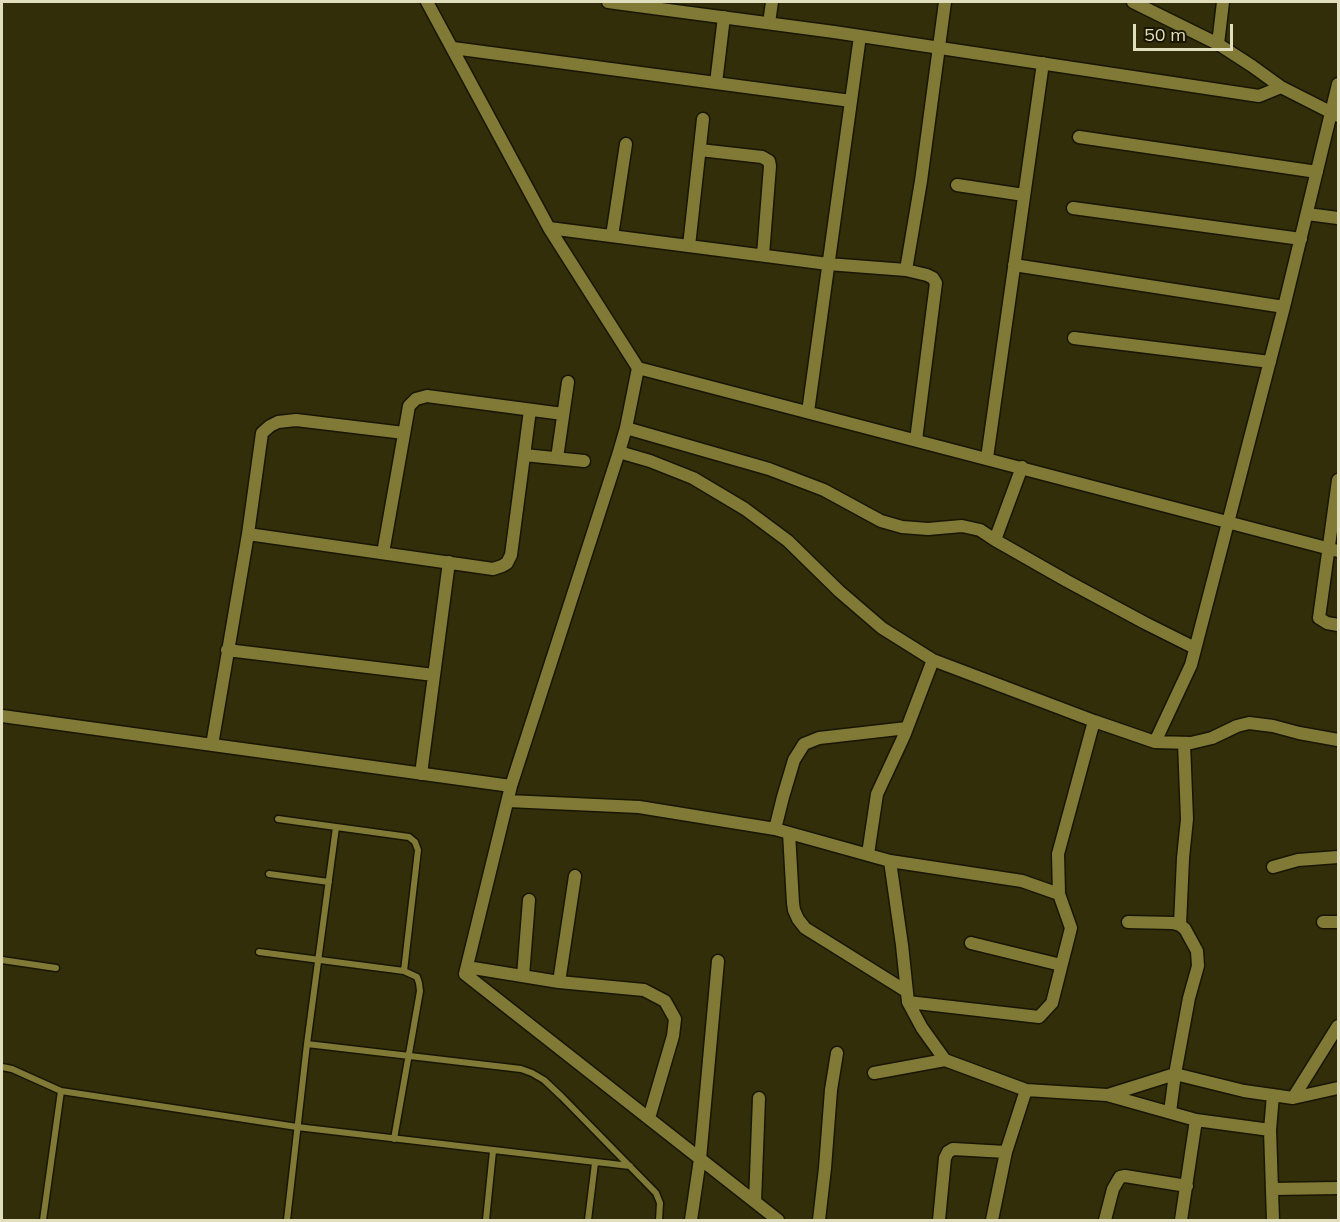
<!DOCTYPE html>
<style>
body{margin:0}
#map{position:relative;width:1340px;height:1222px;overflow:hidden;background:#312e09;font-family:Mulish,sans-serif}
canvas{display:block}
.frame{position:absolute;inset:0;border:3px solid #e0debc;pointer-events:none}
.scale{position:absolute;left:1133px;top:24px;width:100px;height:27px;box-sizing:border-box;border:3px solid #e0debc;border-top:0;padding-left:8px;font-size:18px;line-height:21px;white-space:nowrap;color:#e0debc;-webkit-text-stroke:4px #191600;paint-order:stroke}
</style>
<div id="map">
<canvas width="1340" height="1222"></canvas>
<div class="frame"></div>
<div class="scale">50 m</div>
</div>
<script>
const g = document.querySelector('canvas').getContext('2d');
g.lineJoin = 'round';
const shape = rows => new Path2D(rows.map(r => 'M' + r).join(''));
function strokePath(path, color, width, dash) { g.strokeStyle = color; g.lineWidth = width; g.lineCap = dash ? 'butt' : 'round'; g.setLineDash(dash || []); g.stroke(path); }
const lane = shape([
 [278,819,409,837,415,842,418,850,404,971,417,977,419,983,420,991,394,1139],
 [269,874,329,882],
 [259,952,404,971],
 [2,960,56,968],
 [307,1044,521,1069,532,1073,544,1080,562,1097,656,1193,660,1203,659,1220],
 [2,1067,12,1069,61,1091,297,1127,630,1166],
 [43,1220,61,1091],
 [287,1220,307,1044,336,827],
 [486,1220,493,1151],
 [588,1220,595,1163]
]);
const street = shape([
 [427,2,549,228,638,368,626,428,619,452,511,786,465,974,778,1220],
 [608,2,834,32,1259,96,1281,87],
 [1133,2,1218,44,1252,66,1281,87,1338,116],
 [769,23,772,2],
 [1218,44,1223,2],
 [453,48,851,101],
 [716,83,724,17],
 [1079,137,1317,172],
 [700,150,762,157,769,161,770,166,763,255],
 [957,185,1024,195],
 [1073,208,1301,239],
 [1307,214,1338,218],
 [549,228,828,264,906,270,921,181,945,2],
 [612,236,626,144],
 [689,246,703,119],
 [1014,265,1284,307],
 [906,270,927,275,933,278,936,283,916,440],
 [1074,338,1270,362],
 [638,368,1338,551],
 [808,412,860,36],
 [626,428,769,469,824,490,881,521,902,527,928,529,962,526,980,530,995,540,1067,581,1145,623,1195,648],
 [619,452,650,461,693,478,745,509,788,541,839,591,882,628,933,660,1094,721,1155,742,1191,743,1212,738,1237,726,1249,723,1273,726,1299,733,1338,740],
 [524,455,584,461],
 [557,458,568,382],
 [987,458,1043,63],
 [1338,480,1319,618,1327,623,1338,625],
 [248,534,493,569,502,566,507,563,511,555,530,410],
 [995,540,1022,467],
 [383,553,409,406,416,399,427,396,563,414],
 [227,650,434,675],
 [2,716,511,786],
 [1155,742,1191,665,1284,307,1338,84],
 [212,745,248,534,262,433,270,426,278,422,296,420,404,433],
 [421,774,449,562],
 [508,801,639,807,775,829,890,861,1022,881,1059,894],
 [775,829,783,797,794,760,804,744,819,738,907,728],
 [789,833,793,903,794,910,798,919,805,928,906,991],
 [868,854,877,794,904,736,933,660],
 [890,861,902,945,908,1002,922,1028,945,1060,1026,1090,1107,1095,1196,1120,1270,1130],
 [1273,867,1298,860,1338,857],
 [1128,922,1173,923,1180,925,1185,929,1197,951,1198,966,1189,998,1175,1074,1170,1112],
 [1323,922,1338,922],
 [1180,925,1183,858,1187,819,1184,743],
 [971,943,1061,965],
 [467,967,559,982,644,990,665,1001,675,1019,673,1036,649,1118],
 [523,976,529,900],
 [559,982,575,876],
 [908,1002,1039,1017,1052,1003,1071,928,1059,894,1058,854,1094,721],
 [874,1073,945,1060],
 [1108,1095,1175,1074,1244,1091,1293,1098,1338,1088],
 [1273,1095,1270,1130,1273,1220],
 [1293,1098,1338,1026],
 [1272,1189,1338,1188],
 [755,1202,759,1098],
 [691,1220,700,1159,718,961],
 [819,1220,825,1168,831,1090,837,1053],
 [939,1220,945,1158,948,1152,953,1149,1006,1152],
 [992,1220,1006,1152,1026,1090],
 [1105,1220,1113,1189,1120,1177,1125,1176,1187,1186],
 [1181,1220,1196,1120]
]);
strokePath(lane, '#181603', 9);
strokePath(street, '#181603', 15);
strokePath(lane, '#807a36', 6);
strokePath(street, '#807a36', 12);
</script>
